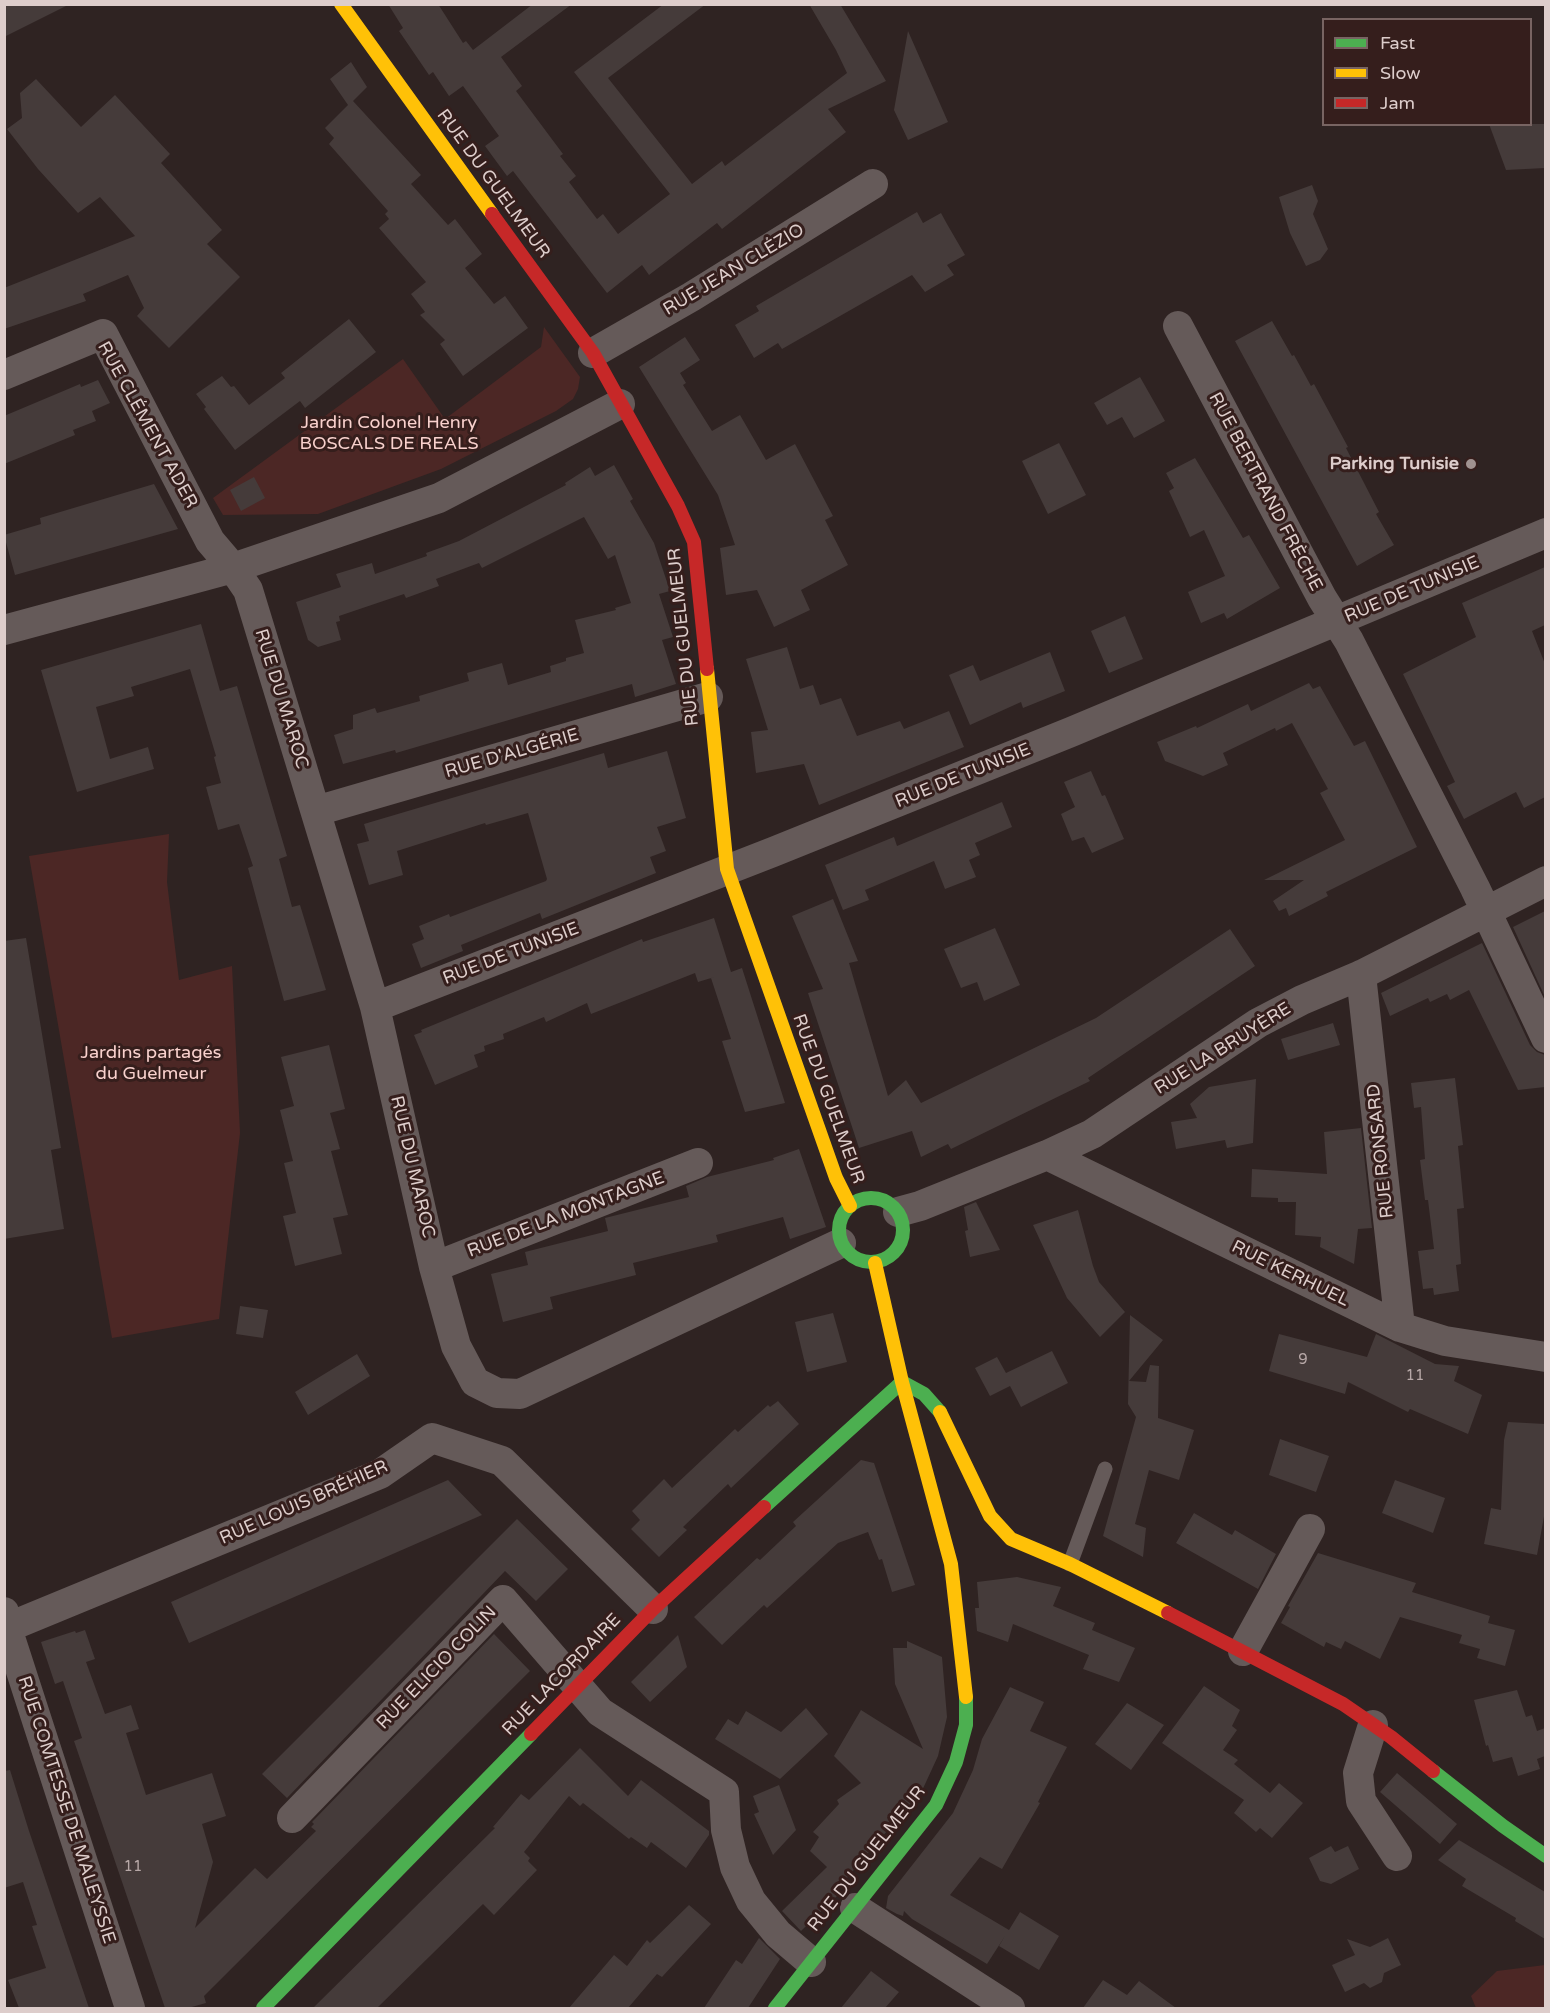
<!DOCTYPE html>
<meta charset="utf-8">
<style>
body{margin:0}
#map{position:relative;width:1550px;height:2013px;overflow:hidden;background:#2f2322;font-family:"Varela Round",sans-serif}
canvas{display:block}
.frame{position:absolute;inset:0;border:6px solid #ddcdcb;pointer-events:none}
.legend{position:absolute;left:1322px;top:18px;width:210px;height:108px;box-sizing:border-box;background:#351e1c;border:2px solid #786462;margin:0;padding:8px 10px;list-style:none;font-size:18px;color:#ddcdcb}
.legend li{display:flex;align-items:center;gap:12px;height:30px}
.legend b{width:30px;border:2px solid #786462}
</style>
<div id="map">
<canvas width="1550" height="2013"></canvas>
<div class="frame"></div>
<ul class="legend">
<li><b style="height:8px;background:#4caf50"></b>Fast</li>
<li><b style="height:8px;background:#ffc107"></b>Slow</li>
<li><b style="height:8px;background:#c62828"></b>Jam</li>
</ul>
</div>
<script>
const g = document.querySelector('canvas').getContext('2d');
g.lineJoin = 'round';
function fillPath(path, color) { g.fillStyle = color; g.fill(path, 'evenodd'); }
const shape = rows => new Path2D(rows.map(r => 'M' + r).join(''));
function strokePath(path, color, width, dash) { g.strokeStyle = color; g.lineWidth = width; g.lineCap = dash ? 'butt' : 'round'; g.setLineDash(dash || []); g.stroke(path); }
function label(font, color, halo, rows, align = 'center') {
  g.font = font + ' "Varela Round",sans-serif'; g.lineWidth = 6; g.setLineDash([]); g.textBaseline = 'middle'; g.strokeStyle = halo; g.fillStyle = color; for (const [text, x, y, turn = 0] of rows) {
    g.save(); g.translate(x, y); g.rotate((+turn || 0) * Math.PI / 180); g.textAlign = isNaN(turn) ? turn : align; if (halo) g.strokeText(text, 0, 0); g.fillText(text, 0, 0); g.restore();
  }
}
fillPath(shape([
 [544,327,580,377,578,389,573,399,556,411,441,469,318,514,223,515,213,498,403,359,445,419,541,347],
 [169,834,167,882,179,980,232,966,240,1133,219,1319,112,1338,29,856],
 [1545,1965,1545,2008,1476,2008,1471,1996,1497,1971]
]), '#4c2725');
fillPath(shape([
 [4,4,70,4,4,37],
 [388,4,438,4,463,43,466,41,473,50,533,4,572,4,501,57,522,86,516,91,563,154,560,156,576,176,569,182,597,219,603,214,618,234,670,194,574,72,664,4,706,4,608,78,692,184,722,161,725,166,847,73,836,50,809,4,840,4,886,81,828,109,846,132,722,229,717,223,649,275,642,265,607,293,513,171,507,176,485,146,499,136,463,86,449,96,433,72,429,75,399,31,403,28],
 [908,31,948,122,908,140,894,110],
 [351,62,367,87,353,101,421,175,411,184,448,225,455,219,482,254,465,268,494,304,505,296,528,328,463,376,440,344,445,340,420,315,425,312,411,294,426,282,379,228,389,219,385,214,388,211,329,144,334,138,325,128,348,105,330,79],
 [36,79,81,127,115,95,170,154,161,163,222,230,207,244,240,277,169,348,137,316,144,308,128,275,83,294,86,301,4,329,4,288,135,236,100,197,78,213,38,169,7,129,22,118,20,93],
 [1489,124,1545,124,1545,168,1506,170],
 [1312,185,1318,201,1313,214,1328,249,1320,260,1306,266,1290,233,1279,197],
 [917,212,923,223,941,213,947,224,965,255,947,265,954,275,925,292,912,275,782,349,778,343,754,358,735,325,759,311,756,306],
 [349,319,376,352,305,408,300,401,235,450,204,409,206,407,196,394,222,376,231,387,234,386,249,405,285,378,281,373],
 [1272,321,1292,356,1294,355,1311,386,1314,384,1348,447,1346,448,1379,512,1376,514,1394,545,1357,566,1235,341],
 [685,337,700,360,680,373,686,383,683,385,712,431,740,415,766,460,795,444,833,516,825,520,848,565,801,590,810,610,774,627,757,590,726,595,720,548,735,545,718,495,639,367],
 [1140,377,1165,421,1134,438,1122,417,1107,425,1094,403],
 [98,380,110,403,92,411,96,421,73,430,75,435,4,464,4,416,80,384,81,387],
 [1059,443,1086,495,1048,514,1022,461],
 [1195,458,1243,538,1249,535,1280,588,1227,619,1224,613,1201,623,1188,592,1225,576,1204,530,1190,537,1169,491,1174,488,1166,473],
 [614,465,633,499,630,501,654,543,670,591,659,594,673,637,662,640,676,684,635,697,632,684,396,753,395,750,343,764,334,735,353,729,353,715,375,708,377,713,420,701,419,696,469,681,467,673,502,663,508,685,551,672,550,666,566,661,566,658,584,653,575,620,616,610,615,608,631,603,615,555,608,559,584,517,482,568,479,563,436,579,439,586,406,598,404,594,339,616,340,621,336,622,341,640,318,647,308,640,296,602,341,587,336,574,372,563,375,574,427,556,426,553,459,541,566,485,565,483,590,467,595,476],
 [254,477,265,498,241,511,230,490],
 [154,484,178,529,15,575,4,535,41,524,40,518],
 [1545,567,1545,625,1532,631,1545,664,1545,797,1524,808,1516,792,1464,819,1447,786,1455,782,1403,674,1476,637,1462,603],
 [1125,616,1143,659,1109,673,1091,631],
 [201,624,220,691,237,686,287,856,279,859,292,907,300,905,326,990,284,1001,248,868,253,866,239,824,218,830,206,787,221,783,214,757,216,756,190,669,131,687,134,696,96,707,110,759,148,747,154,769,77,792,41,670],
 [787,647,800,689,813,685,820,705,841,698,857,736,900,721,904,729,949,711,964,747,819,805,804,764,756,773,751,732,768,730,746,659],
 [1050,652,1065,691,1023,708,1021,702,970,725,949,675,973,665,980,681],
 [1309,683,1313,689,1320,686,1354,746,1365,741,1417,847,1326,892,1328,896,1289,916,1286,908,1279,911,1273,901,1304,880,1264,880,1345,840,1320,793,1328,789,1292,723,1276,731,1275,728,1223,753,1228,765,1203,776,1165,761,1157,742,1196,726,1197,728,1248,704,1251,711],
 [667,751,686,818,657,827,666,851,650,857,656,873,542,919,540,913,461,945,463,951,421,968,412,944,424,939,419,926,449,914,450,917,546,881,547,879,528,813,486,825,485,823,397,851,403,875,369,885,357,844,369,841,364,824,604,753,608,768],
 [1091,771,1102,796,1105,795,1124,839,1092,853,1084,837,1072,841,1061,814,1075,807,1064,782],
 [1002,802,1012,827,975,843,980,855,969,860,976,877,945,889,934,861,865,890,869,900,843,910,825,865,894,837,897,846],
 [833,899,858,961,849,963,888,1096,906,1080,921,1103,1096,1018,1230,929,1255,966,1088,1078,1090,1081,951,1149,948,1144,921,1157,912,1131,859,1148,808,993,823,989,792,916],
 [1545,911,1545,997,1513,927],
 [714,918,731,972,742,968,785,1103,745,1112,722,1041,731,1039,711,978,721,975,698,982,695,973,591,1014,587,1003,546,1022,544,1017,503,1034,504,1039,484,1046,485,1051,474,1055,478,1067,435,1085,414,1035,422,1032,421,1030,642,939,643,942],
 [995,928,1020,985,984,1001,977,982,961,988,944,949],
 [26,938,61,1148,51,1150,64,1229,4,1239,4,941],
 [1482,943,1530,1045,1537,1052,1545,1055,1545,1087,1518,1090,1469,990,1450,1000,1447,994,1430,1002,1428,998,1390,1016,1381,993],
 [1333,1023,1340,1045,1288,1060,1281,1039],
 [329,1045,345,1109,330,1113,340,1149,331,1151,348,1215,333,1218,342,1254,295,1266,283,1216,296,1213,284,1163,293,1161,280,1110,294,1106,281,1057],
 [1455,1078,1463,1145,1458,1146,1464,1208,1457,1209,1461,1264,1456,1265,1459,1291,1434,1295,1433,1288,1423,1289,1418,1251,1434,1249,1428,1200,1425,1200,1420,1160,1425,1159,1421,1107,1414,1108,1411,1083],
 [1256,1079,1253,1143,1227,1148,1225,1140,1176,1149,1171,1122,1197,1118,1190,1104,1209,1087],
 [1361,1128,1372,1228,1358,1229,1354,1264,1320,1247,1321,1237,1295,1235,1296,1202,1278,1202,1278,1198,1251,1197,1252,1169,1327,1174,1324,1132],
 [799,1149,826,1227,790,1239,783,1217,716,1235,718,1242,633,1263,636,1275,550,1297,553,1309,503,1322,491,1274,528,1265,525,1252,608,1231,605,1218,689,1197,686,1186,707,1177,774,1160,773,1158],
 [976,1202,1000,1250,970,1257,965,1231,968,1230,964,1207],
 [1078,1210,1093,1266,1099,1282,1125,1312,1100,1337,1067,1298,1033,1225],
 [240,1306,268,1310,263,1338,236,1334],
 [833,1313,847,1362,807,1372,795,1322],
 [1130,1315,1163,1340,1129,1381,1146,1382,1150,1365,1159,1366,1158,1418,1194,1430,1179,1480,1149,1470,1135,1524,1146,1528,1143,1557,1103,1536,1136,1417,1128,1404],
 [1279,1334,1367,1357,1376,1334,1435,1364,1459,1366,1454,1381,1482,1395,1468,1434,1410,1409,1408,1412,1348,1382,1345,1394,1269,1371],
 [1052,1351,1068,1383,1021,1407,1010,1386,990,1396,975,1368,997,1357,1006,1373],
 [357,1354,370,1376,308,1415,295,1392],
 [778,1401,799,1424,731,1488,728,1484,683,1527,687,1530,659,1557,631,1529,640,1520,632,1511,664,1479,672,1488,735,1429,738,1432,768,1405,770,1407],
 [1508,1422,1545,1424,1545,1511,1537,1555,1484,1544,1491,1508,1501,1510,1504,1440],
 [1280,1439,1329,1456,1316,1492,1269,1475],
 [861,1460,874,1463,915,1585,892,1592,882,1559,879,1560,868,1532,838,1543,767,1608,764,1605,722,1645,694,1617,757,1558,760,1560,796,1526,793,1522],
 [448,1480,482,1515,189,1643,171,1602],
 [1395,1480,1445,1498,1433,1533,1382,1513],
 [1194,1513,1232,1535,1235,1530,1276,1554,1258,1589,1176,1543],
 [517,1519,568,1569,536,1601,505,1571,287,1798,262,1774],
 [1318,1553,1416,1583,1412,1592,1490,1616,1488,1623,1515,1630,1505,1666,1477,1658,1480,1649,1459,1643,1462,1635,1400,1617,1380,1659,1345,1641,1341,1649,1326,1642,1324,1647,1281,1623,1290,1607,1288,1606],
 [1017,1577,1061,1587,1053,1606,1095,1623,1092,1630,1135,1648,1119,1682,1083,1669,1089,1655,1013,1624,1008,1642,977,1631,975,1608,979,1608,977,1582],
 [85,1630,95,1659,86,1662,105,1714,131,1705,139,1729,126,1733,146,1795,212,1773,226,1816,202,1824,213,1862,195,1928,255,1868,267,1879,316,1831,311,1827,314,1824,312,1822,494,1634,530,1671,204,1996,206,2003,188,2008,165,2008,74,1741,82,1738,63,1681,55,1684,41,1642,75,1631,76,1633],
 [678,1635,687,1667,650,1702,631,1682],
 [907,1641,942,1657,947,1717,938,1756,920,1795,898,1822,899,1817,835,1892,838,1895,801,1931,782,1911,827,1867,810,1851,819,1837,813,1832,839,1804,837,1800,861,1783,834,1756,861,1710,923,1749,895,1684,893,1648,907,1648],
 [1204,1686,1240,1710,1232,1726,1237,1730,1223,1750,1238,1760,1234,1764,1270,1793,1279,1783,1303,1803,1272,1838,1260,1828,1256,1832,1234,1813,1244,1800,1162,1743],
 [1010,1687,1044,1702,1030,1731,1067,1747,1038,1802,1040,1803,1002,1869,980,1857,950,1895,1009,1930,1020,1912,1059,1936,1039,1970,999,1946,1005,1936,987,1964,912,1919,904,1911,903,1916,897,1914,886,1908,888,1896,953,1813,973,1770,982,1739],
 [1517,1690,1526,1717,1532,1715,1537,1731,1545,1728,1545,1756,1537,1759,1540,1769,1518,1776,1512,1757,1493,1762,1488,1745,1486,1746,1474,1700],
 [1127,1703,1164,1725,1131,1770,1095,1744],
 [806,1708,828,1734,780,1779,715,1739,728,1719,738,1725,746,1711,781,1732],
 [580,1748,628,1796,641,1780,709,1831,709,1835,686,1868,651,1842,647,1848,631,1837,629,1839,583,1803,580,1806,569,1796,524,1852,530,1858,528,1861,537,1870,494,1915,483,1904,377,2008,313,2008,495,1828,493,1827,521,1794,529,1800],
 [10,1770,29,1831,89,2008,19,2008,8,1980,46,1968,32,1926,37,1925,23,1882,4,1888,4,1771],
 [1397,1773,1457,1824,1440,1844,1380,1792],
 [779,1785,796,1830,773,1855,754,1814,759,1812,753,1796],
 [1459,1840,1545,1892,1545,1939,1515,1921,1516,1918,1462,1886,1466,1879,1438,1860],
 [1331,1846,1335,1852,1348,1846,1359,1869,1331,1884,1320,1881,1309,1858],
 [689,1905,711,1924,662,1977,657,1974,628,2008,569,2008,614,1955,627,1966,647,1940,650,1943],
 [759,1938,780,1959,748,2008,704,2008,736,1960,742,1964],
 [1388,1938,1401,1965,1384,1973,1382,1982,1370,1988,1364,1983,1345,1992,1332,1965,1355,1955,1347,1939,1370,1947],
 [871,1971,899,1992,885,2008,841,2008],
 [1103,1980,1127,1995,1139,1981,1176,2008,1083,2008]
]), '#453b3a');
strokePath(shape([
 [1070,1564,1105,1469]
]), '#655a59', 15);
strokePath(shape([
 [1178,326,1322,598,1349,641,1475,888,1546,1038],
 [593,353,691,297,873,184],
 [4,375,103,334,210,541,233,568,248,590,375,1007,434,1267,456,1346,475,1382,497,1393,520,1394,841,1243],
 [4,630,233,568,439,498,620,404],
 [316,811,708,697],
 [1361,975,1400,1327],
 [375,1007,773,852,1071,732,1546,533],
 [1047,1155,1400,1327,1445,1341,1546,1357],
 [898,1212,920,1206,1047,1155,1092,1134,1258,1023,1302,1000,1361,975,1546,881],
 [434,1267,698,1163],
 [4,1612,7,1628,130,2008],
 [4,1629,380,1474,432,1438,502,1461,653,1609],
 [1243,1651,1310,1529],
 [1373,1725,1358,1773,1361,1801,1397,1856],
 [292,1818,503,1600,600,1712,724,1792,726,1830,735,1867,751,1901,778,1934,811,1962],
 [855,1908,1010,2008]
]), '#655a59', 30);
strokePath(shape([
 '839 1230a32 32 0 1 1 64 0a32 32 0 1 1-64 0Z',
 [764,1507,902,1382,924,1394,940,1412],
 [1433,1771,1503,1826,1546,1856],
 [263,2008,531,1734],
 [775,2008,936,1805,956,1762,966,1725,966,1697]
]), '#4caf50', 14);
strokePath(shape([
 [341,4,492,214],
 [707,669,727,869,836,1178,850,1206],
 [875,1263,902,1382,951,1564,966,1697],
 [940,1412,990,1516,1011,1539,1070,1564,1168,1613]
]), '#ffc107', 14);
strokePath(shape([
 [492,214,593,353,678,506,694,542,707,669],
 [1168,1613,1343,1704,1391,1737,1433,1771],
 [531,1734,653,1609,764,1507]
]), '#c62828', 14);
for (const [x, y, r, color] of [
 [1471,464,6,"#a09290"]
]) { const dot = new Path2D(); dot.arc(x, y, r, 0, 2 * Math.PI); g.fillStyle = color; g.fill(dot); strokePath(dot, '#351e1c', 2); }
label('15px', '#b7a8a7', null, [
 ["9",1303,1360],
 ["11",1415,1376],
 ["11",133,1867]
]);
label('18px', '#ddcdcb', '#351e1c', [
 ["RUE DU GUELMEUR",493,184,54],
 ["RUE JEAN CLÉZIO",734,270,-31],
 ["RUE CLÉMENT ADER",147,425,61],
 ["RUE BERTRAND FRÈCHE",1265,492,62],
 ["RUE DE TUNISIE",1412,590,-23],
 ["RUE DU GUELMEUR",684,637,-96],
 ["RUE DU MAROC",281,699,73],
 ["RUE D'ALGÉRIE",512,754,-16],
 ["RUE DE TUNISIE",963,776,-22],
 ["RUE DE TUNISIE",511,954,-21],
 ["RUE LA BRUYÈRE",1223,1049,-32],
 ["RUE DU GUELMEUR",828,1099,70],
 ["RUE RONSARD",1381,1151,-96],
 ["RUE DU MAROC",412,1167,77],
 ["RUE DE LA MONTAGNE",566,1215,-21],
 ["RUE KERHUEL",1290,1274,26],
 ["RUE LOUIS BRÉHIER",304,1503,-24],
 ["RUE ELICIO COLIN",437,1668,-46],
 ["RUE LACORDAIRE",562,1675,-46],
 ["RUE COMTESSE DE MALEYSSIE",66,1810,72],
 ["RUE DU GUELMEUR",867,1859,-52]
]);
label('18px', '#f9d1cd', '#351e1c', [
 ["Jardin Colonel Henry",389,423],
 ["BOSCALS DE REALS",389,444],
 ["Jardins partagés",151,1053],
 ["du Guelmeur",151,1074]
]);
label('bold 18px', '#ddcdcb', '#351e1c', [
 ["Parking Tunisie",1459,464]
], 'right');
</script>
